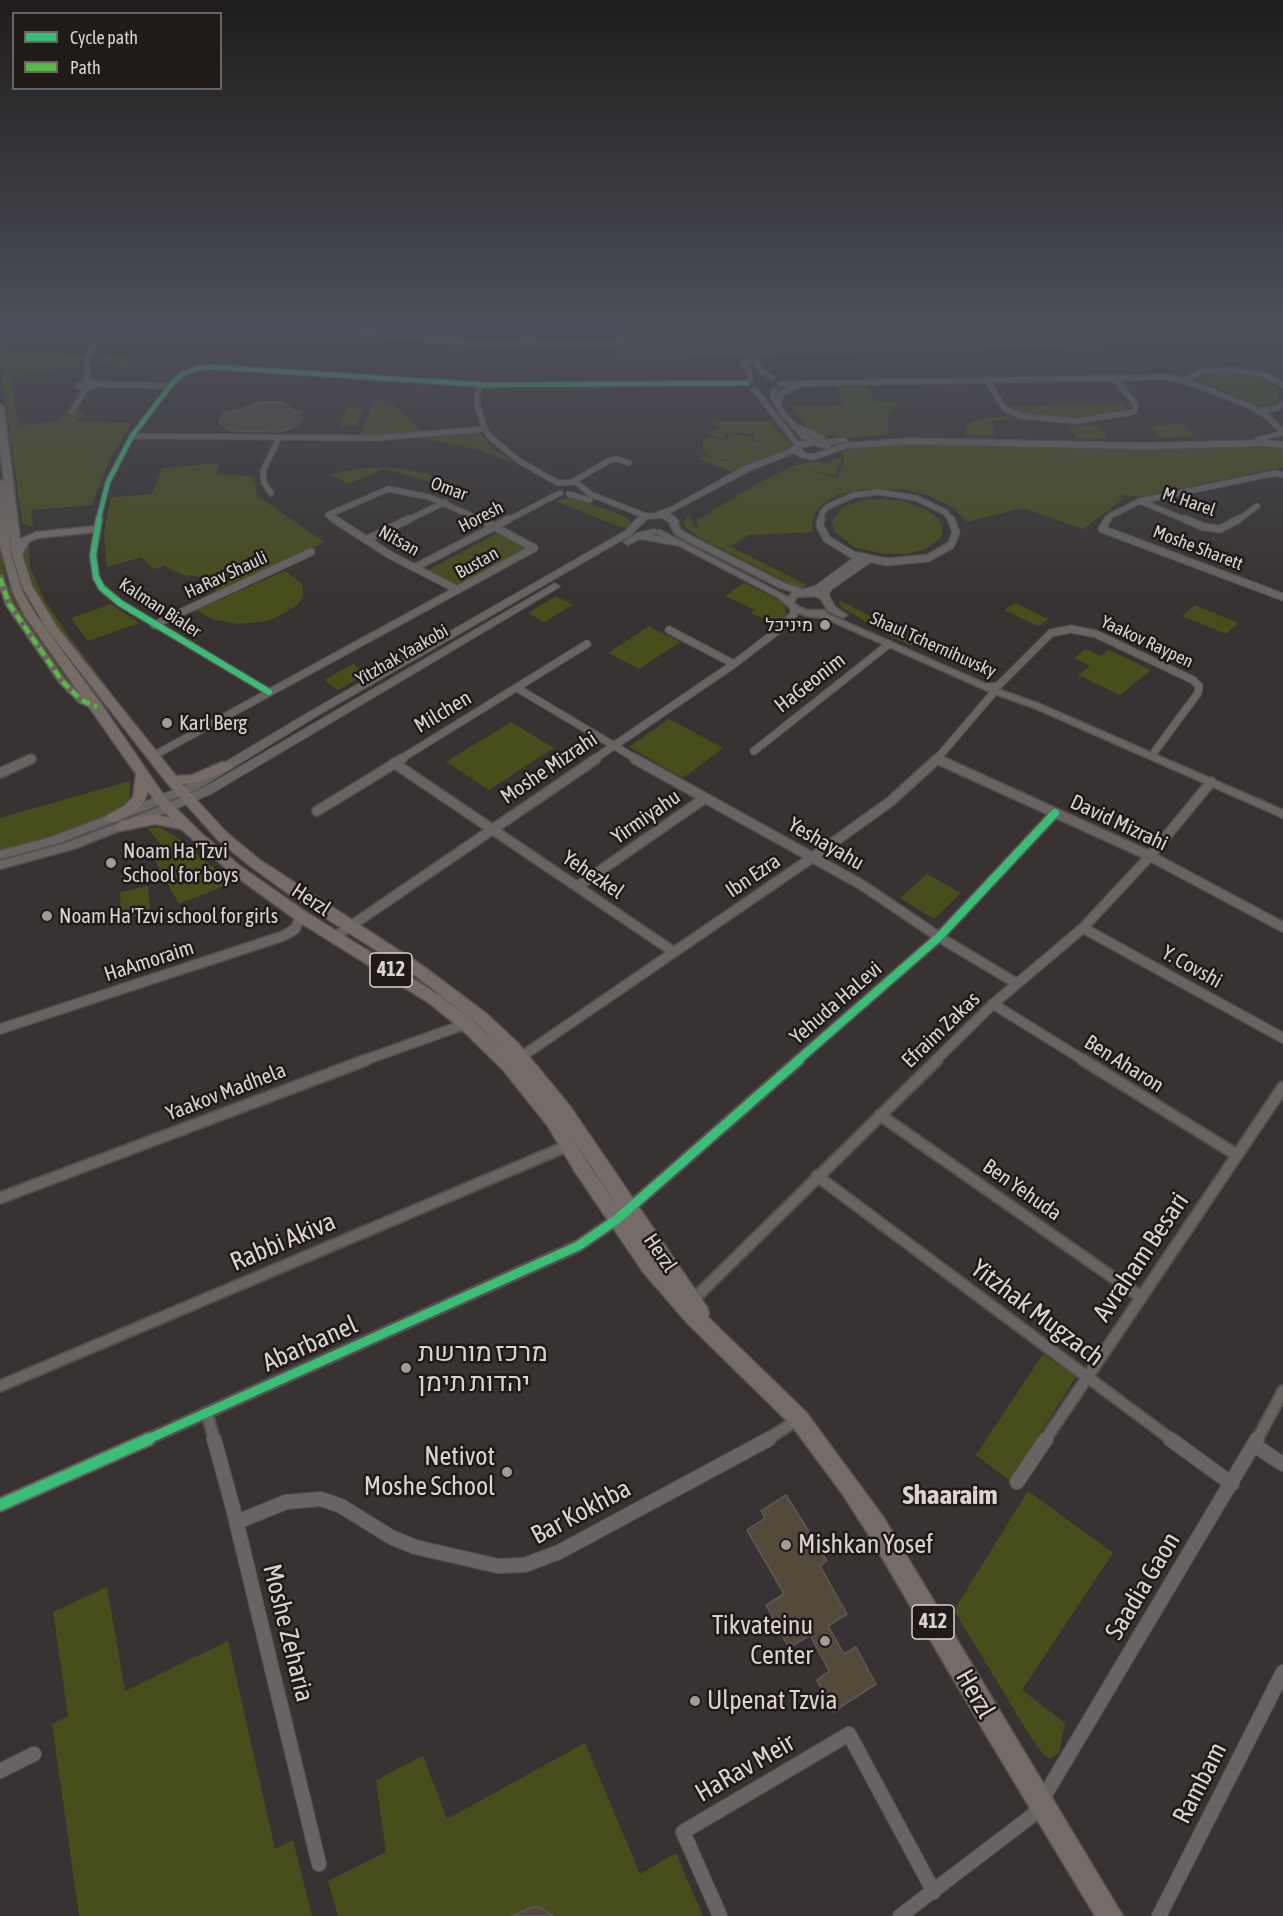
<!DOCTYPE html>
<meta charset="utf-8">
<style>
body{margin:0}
#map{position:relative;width:1283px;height:1916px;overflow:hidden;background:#383332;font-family:"Asap Condensed",sans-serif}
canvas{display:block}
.legend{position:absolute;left:12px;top:12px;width:210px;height:78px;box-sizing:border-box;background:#201b19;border:2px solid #6a6562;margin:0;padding:8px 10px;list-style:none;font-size:18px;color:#dad3d0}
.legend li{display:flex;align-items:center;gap:12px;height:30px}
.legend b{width:30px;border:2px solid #6a6562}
</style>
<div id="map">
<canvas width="1283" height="1916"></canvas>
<ul class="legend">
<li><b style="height:8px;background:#3abd76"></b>Cycle path</li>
<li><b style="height:8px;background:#58b947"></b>Path</li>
</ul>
</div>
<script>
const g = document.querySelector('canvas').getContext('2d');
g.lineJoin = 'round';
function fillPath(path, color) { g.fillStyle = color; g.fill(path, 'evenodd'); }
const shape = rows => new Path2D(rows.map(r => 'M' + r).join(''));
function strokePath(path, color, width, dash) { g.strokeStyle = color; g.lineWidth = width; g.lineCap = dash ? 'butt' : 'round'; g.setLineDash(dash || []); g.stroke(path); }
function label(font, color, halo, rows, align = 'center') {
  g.font = font + ' "Asap Condensed",Heebo,sans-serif'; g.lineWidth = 5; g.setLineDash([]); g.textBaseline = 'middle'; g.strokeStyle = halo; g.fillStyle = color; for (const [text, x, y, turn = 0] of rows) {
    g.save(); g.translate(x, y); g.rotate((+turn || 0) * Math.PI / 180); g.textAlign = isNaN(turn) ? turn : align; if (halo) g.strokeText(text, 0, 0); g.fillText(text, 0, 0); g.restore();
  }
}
fillPath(shape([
 [0,330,9,330,5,335,19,430,19,426,58,421,68,410,86,412,76,422,132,423,108,463,92,505,31,510,33,527,22,523,0,362],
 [618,330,1283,330,1283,340,616,361],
 [9,351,82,356,82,366,12,376],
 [98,355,135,358,125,367,97,365],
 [1212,372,1231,372,1260,377,1277,387,1280,394,1278,399,1272,404,1261,406,1197,380],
 [837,387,867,387,874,402,900,402,889,413,887,423,889,434,849,438,817,434,811,432,790,406,842,405],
 [374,401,384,401,395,406,425,433,359,437],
 [1125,403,1126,408,1120,412,1090,417,1062,418,1020,413,1010,406],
 [347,408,364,408,357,426,339,426],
 [1007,416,1018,419,993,421,994,435,965,435,966,426,970,423,983,418],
 [708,421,769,421,791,445,786,450,743,468,730,471,698,459,704,455,721,461,735,461,716,459,703,451,703,441,709,437,726,441,730,434,752,436,750,441,768,442,754,440,754,434,728,433,724,439,708,434,721,427],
 [1181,423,1187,427,1195,437,1162,438,1150,427],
 [1099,425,1108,439,1076,438,1069,426],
 [478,432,498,452,515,464,481,450,418,438],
 [943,443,1144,449,1283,447,1283,467,1140,497,1119,495,1125,498,1083,529,1023,508,967,522,953,508,930,496,902,489,862,489,837,495,819,507,812,521,813,532,749,535,731,546,724,543,807,585,800,589,700,538,686,528,684,522,689,514,694,526,699,529,696,521,762,481,793,466,809,462,824,463,842,457,835,475,803,470,838,478,844,459,841,452,856,446],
 [219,463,216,474,252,476,259,497,324,542,217,592,197,576,183,575,164,566,153,569,142,557,107,567,104,534,111,497,152,494,162,468],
 [386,467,423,473,456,484,450,487,384,469,349,484,329,474,357,469],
 [573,497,621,515,629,519,631,524,626,529,555,501],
 [868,499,900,500,927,510,939,519,942,525,942,536,926,549,907,554,885,554,854,547,835,532,832,521,843,507],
 [499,532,529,547,459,586,428,570],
 [29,542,30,567,45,601,71,639,142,733,158,750,155,752,57,628,27,573,24,552],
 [0,550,7,582,23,612,81,689,82,699,63,680,10,604,0,572],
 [285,571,300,582,303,587,303,595,297,605,279,616,268,621,238,624,214,620,196,610],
 [744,583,779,600,784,604,787,617,777,625,751,613,755,610,725,596],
 [556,596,573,605,544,622,528,613],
 [839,600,906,635,920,642,910,645,892,637,841,607],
 [1015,603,1049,619,1038,626,1004,610],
 [111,604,139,623,88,641,71,618],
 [1195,605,1238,623,1226,634,1182,616],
 [649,626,680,642,639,669,608,653],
 [1086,649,1101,656,1109,650,1151,670,1120,695,1078,675,1090,666,1074,658],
 [353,664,367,673,338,690,324,680],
 [669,719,723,748,683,778,629,747],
 [511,722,554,748,489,790,446,762],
 [130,781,130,797,122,808,41,842,0,852,0,818],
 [147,828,160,828,174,835,232,883,179,904,155,861,160,843],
 [927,874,961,893,934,919,900,898],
 [148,886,150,913,121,919,120,892],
 [1043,1354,1076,1377,1010,1481,976,1455],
 [1028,1491,1113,1553,1022,1690,1065,1723,1059,1753,1050,1759,1043,1754,1030,1736,954,1610],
 [107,1587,125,1691,228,1641,275,1849,293,1840,312,1916,79,1916,52,1724,68,1716,53,1612],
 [585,1743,640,1874,676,1853,703,1916,338,1916,328,1881,386,1852,376,1780,423,1756,447,1819]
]), '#484d1c');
const building = shape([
 [259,402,282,402,296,412,301,412,299,417,303,417,298,426,279,432,231,431,219,422,226,411,236,411,259,402],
 [786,1495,827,1561,820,1566,847,1614,828,1626,844,1654,856,1647,876,1684,833,1712,817,1680,829,1671,810,1635,789,1648,766,1605,784,1594,747,1530,765,1518,761,1511,786,1495],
 [532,1907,539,1907,553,1916,512,1916,532,1907]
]);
fillPath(building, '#544a3c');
strokePath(building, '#5d5a58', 1.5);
const minorFar4 = shape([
 [331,330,471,343,559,345,617,344,617,330],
 [453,342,456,330],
 [520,342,542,330],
 [750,379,750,374,743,362,755,361,762,372,773,378],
 [986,379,1004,408,1020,416,1076,421,1134,412,1136,405,1117,381,1108,377],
 [87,381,96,384,86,389,78,386,87,381],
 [87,381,87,358,94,345],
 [1185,381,1202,371,1234,370,1265,375,1283,385],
 [96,384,170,386],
 [781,384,1168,377,1185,381,1250,406,1268,417,1283,432],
 [481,385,477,395,478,407,484,427,490,437,519,461,558,483],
 [754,389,798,445],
 [774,390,773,397,783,413,803,436,814,442],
 [778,406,781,394,797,386],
 [72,411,86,389],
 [1259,411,1277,408,1283,404],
 [132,436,377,438,485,429],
 [574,481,610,460,617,459,629,463],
 [558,483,576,482,590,494,646,516],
 [271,493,264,483,263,471,279,438],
 [569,494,590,500],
 [1140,501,1188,521],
 [328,515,388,489,429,497,483,521],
 [328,515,337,521],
 [98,521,108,482,132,436,173,382,183,374,197,368,213,367,487,385,747,383],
 [406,521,445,502],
 [506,521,560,493],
 [821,521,822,513,827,507,854,495,878,492,916,498,945,512,952,521],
 [1107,521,1110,516,1140,501,1276,473,1283,475],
 [1237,521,1257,506]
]);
const minorFar3 = shape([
 [99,519,93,555,96,577,102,588,120,603,269,692],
 [334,519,390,555,458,590],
 [480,519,534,548],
 [821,519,820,526,827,539,853,555,887,562,928,558,951,545,956,532,951,519],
 [1108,519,1102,529,1283,597],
 [1185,519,1204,527,1220,529,1239,519],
 [366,540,409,519],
 [416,567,509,519],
 [0,578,9,604,62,681,81,700,97,707],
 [806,592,817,589,860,557],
 [827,600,825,593,829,587,869,559],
 [154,625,311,552],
 [669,630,734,664],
 [987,687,998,686,1051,633,1071,629,1096,634,1193,680,1199,686,1198,693,1155,751],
 [517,688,638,760],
 [754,751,889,644],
 [153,756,534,548],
 [937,759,939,760],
 [29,760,31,759],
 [399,760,587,644],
 [593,760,734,664,781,628,794,614,793,607],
 [936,760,995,691]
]);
const minorFar2 = shape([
 [635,759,862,885,939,937,1016,983],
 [937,759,1150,856,1283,927],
 [394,763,674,952],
 [0,773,31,759],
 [317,811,402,759],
 [578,886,705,798],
 [1083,928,1283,1038],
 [336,936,596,759],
 [993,1004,1085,1061],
 [0,1029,283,936,295,929,301,916],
 [518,1059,813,857,891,801,937,759],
 [362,1061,466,1024],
 [797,1061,939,937,1055,813],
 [935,1061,993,1004,1083,928,1150,856,1211,782]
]);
const minorFar1 = shape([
 [1083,1060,1237,1155],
 [880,1115,1141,1297],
 [817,1176,1172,1440],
 [0,1198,366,1060],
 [692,1301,937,1060],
 [0,1386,572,1144],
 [207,1413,214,1440],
 [146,1440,578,1246,616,1220,799,1060],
 [766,1440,799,1419],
 [1045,1440,1283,1087],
 [1257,1440,1283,1391]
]);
const minor = shape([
 [214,1439,233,1508,319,1864],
 [1170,1439,1232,1484],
 [1254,1445,1283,1464],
 [1017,1482,1046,1439],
 [0,1505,149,1439],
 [237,1522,286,1502,321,1499,341,1506,391,1537,415,1547,498,1566,525,1565,559,1552,769,1439],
 [0,1771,34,1754],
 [720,1916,683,1832,849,1734,934,1892],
 [900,1916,1033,1815,1257,1439],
 [1159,1916,1283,1672]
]);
const tertiary = shape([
 [671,523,677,523,681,530,693,537,784,583,805,590,820,591,828,595,835,607,847,615,843,618,828,611,821,599,815,596,797,597,794,602,799,607,807,610,825,610,826,613,998,689,1040,704,1283,810,1283,818,1034,708,992,693,824,618,806,616,793,611,779,598,653,532,660,530,788,597,793,592,778,587,687,541,675,534,670,525,671,523],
 [160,796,165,800,164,803,56,844,0,859,0,851,49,838,160,796],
 [167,804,171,805,172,808,171,811,73,849,0,869,0,861,66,843,167,804]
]);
const secondary = shape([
 [791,424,797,424,824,436,825,438,822,440,844,438,848,441,830,445,830,448,827,449,814,445,801,448,805,453,813,454,846,443,910,438,1145,443,1265,440,1283,442,1283,448,1265,446,1145,449,910,444,847,448,813,460,799,457,795,453,751,470,668,514,674,516,679,522,677,524,671,524,662,518,647,519,631,535,317,716,198,789,160,804,154,800,156,797,190,783,309,712,625,531,641,514,655,513,671,507,745,466,788,450,798,442,820,440,791,428,791,424],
 [1283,431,1283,435,1259,441,1255,438,1283,431],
 [654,529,659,532,652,535,685,543,680,546,640,539,628,545,623,542,637,533,654,529],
 [555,583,560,586,558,588,211,794,171,811,163,811,161,808,163,805,203,788,555,583]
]);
const primary = shape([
 [0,404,4,407,20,539,36,532,96,526,101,529,96,532,38,538,29,542,22,554,32,586,57,627,176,776,192,775,222,762,232,762,233,765,232,768,199,782,182,784,227,833,260,860,423,966,487,1014,518,1043,570,1106,707,1307,709,1313,708,1317,806,1412,884,1518,1123,1916,1095,1916,989,1740,868,1534,841,1492,792,1426,687,1323,643,1272,575,1172,547,1125,503,1070,460,1028,429,1003,296,920,230,872,181,829,155,824,121,831,116,829,114,826,121,821,155,814,170,818,148,792,144,802,134,812,116,822,106,822,104,819,106,816,124,806,133,797,136,774,25,616,13,593,0,546,0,480,4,481,0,448,0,404],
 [9,530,12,554,22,586,46,628,167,783,217,839,250,866,293,897,413,974,475,1022,503,1049,472,1020,439,995,306,912,240,866,201,833,165,797,102,705,36,615,23,593,11,555,9,530],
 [573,1139,618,1207,587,1162,573,1139]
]);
strokePath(minorFar4, '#54504e', 7);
strokePath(minorFar3, '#54504e', 9);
strokePath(minorFar2, '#54504e', 12);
strokePath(minorFar1, '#54504e', 14);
strokePath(minor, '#54504e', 16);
strokePath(tertiary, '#54504e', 3);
strokePath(secondary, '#54504e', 2);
strokePath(primary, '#54504e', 3);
strokePath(minorFar4, '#686463', 5);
strokePath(minorFar3, '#686463', 7);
strokePath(minorFar2, '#686463', 9);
strokePath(minorFar1, '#686463', 10);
strokePath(minor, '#686463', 14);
fillPath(tertiary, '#686463');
fillPath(secondary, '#686463');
fillPath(primary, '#756c67');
strokePath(shape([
 [0,578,9,604,62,681,81,700,97,707]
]), '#58b947', 4.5, [9, 4.5]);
strokePath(shape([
 [98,521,108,482,132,436,173,382,183,374,197,368,213,367,487,385,747,383]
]), '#3abd76', 4.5);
strokePath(shape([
 [99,519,93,555,96,577,102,588,120,603,269,692]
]), '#3abd76', 6);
strokePath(shape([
 [797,1061,939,937,1055,813]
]), '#3abd76', 8);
strokePath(shape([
 [146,1440,578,1246,616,1220,799,1060]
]), '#3abd76', 9);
strokePath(shape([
 [0,1505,149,1439]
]), '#3abd76', 11);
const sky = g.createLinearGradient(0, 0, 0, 598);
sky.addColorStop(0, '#1f1c1c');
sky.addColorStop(0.55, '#4d505a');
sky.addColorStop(1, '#4d505a00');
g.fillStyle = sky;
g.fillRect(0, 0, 1283, 598);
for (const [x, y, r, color] of [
 [825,625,6,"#a19b99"],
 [167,723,6,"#a19b99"],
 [111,863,6,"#a19b99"],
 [47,916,6,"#a19b99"],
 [406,1368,6,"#a19b99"],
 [507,1472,6,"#a19b99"],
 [786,1545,6,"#a19b99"],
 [825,1641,6,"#a19b99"],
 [695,1701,6,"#a19b99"]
]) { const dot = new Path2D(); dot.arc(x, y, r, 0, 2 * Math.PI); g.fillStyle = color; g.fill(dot); strokePath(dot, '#201b19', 2); }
label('18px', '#dad3d0', '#201b19', [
 ["Omar",449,489,20],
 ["M. Harel",1189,502,19],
 ["Horesh",481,517,-27],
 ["Nitsan",399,541,29],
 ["Moshe Sharett",1198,548,21],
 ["Bustan",477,563,-29],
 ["HaRav Shauli",226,575,-25],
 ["Kalman Bialer",160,608,33],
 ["Yaakov Raypen",1147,642,25],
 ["Shaul Tchernihuvsky",933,645,24],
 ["Yitzhak Yaakobi",402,655,-30]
]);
label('18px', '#dad3d0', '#201b19', [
 ["מיניכל",813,625]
], 'right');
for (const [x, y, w] of [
 [391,970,42],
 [933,1622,42]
]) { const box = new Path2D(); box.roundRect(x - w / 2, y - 17, w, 34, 4.5); g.fillStyle = '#201b19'; g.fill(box); strokePath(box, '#dad3d0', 1.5); }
label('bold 20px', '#dad3d0', null, [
 ["412",391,970],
 ["412",933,1622]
]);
label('21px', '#dad3d0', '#201b19', [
 ["HaGeonim",810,683,-38],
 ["Milchen",443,712,-31],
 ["Moshe Mizrahi",549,768,-34],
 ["Yirmiyahu",646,817,-35],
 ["David Mizrahi",1119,823,25],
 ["Yeshayahu",826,844,30],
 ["Yehezkel",593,875,34],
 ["Ibn Ezra",753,876,-34],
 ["Herzl",311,900,33],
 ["HaAmoraim",149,961,-18],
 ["Y. Covshi",1192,967,29],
 ["Yehuda HaLevi",836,1003,-41],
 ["Efraim Zakas",941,1030,-44],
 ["Ben Aharon",1124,1064,32],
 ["Yaakov Madhela",226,1092,-21],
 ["Ben Yehuda",1022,1190,35],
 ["Herzl",660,1253,56]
]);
label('21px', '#dad3d0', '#201b19', [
 ["Karl Berg",179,723],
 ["Noam Ha'Tzvi",123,851],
 ["School for boys",123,875],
 ["Noam Ha'Tzvi school for girls",59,916]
], 'left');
label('26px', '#dad3d0', '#201b19', [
 ["Rabbi Akiva",283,1242,-23],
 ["Avraham Besari",1141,1257,-56],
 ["Yitzhak Mugzach",1037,1313,37],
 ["Abarbanel",310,1344,-24],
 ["Bar Kokhba",581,1512,-28],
 ["Saadia Gaon",1143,1586,-59],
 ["Moshe Zeharia",288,1633,76],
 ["Herzl",975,1694,60],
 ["HaRav Meir",745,1768,-30],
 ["Rambam",1200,1783,-63]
]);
label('26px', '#dad3d0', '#201b19', [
 ["מרכז מורשת",418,1353],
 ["יהדות תימן",418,1383],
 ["Netivot",495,1457,"right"],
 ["Moshe School",495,1487,"right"],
 ["Mishkan Yosef",798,1545],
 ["Tikvateinu",813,1626,"right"],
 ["Center",813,1656,"right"],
 ["Ulpenat Tzvia",707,1701]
], 'left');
label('bold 27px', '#dad3d0', '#201b19', [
 ["Shaaraim",950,1495]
]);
</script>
